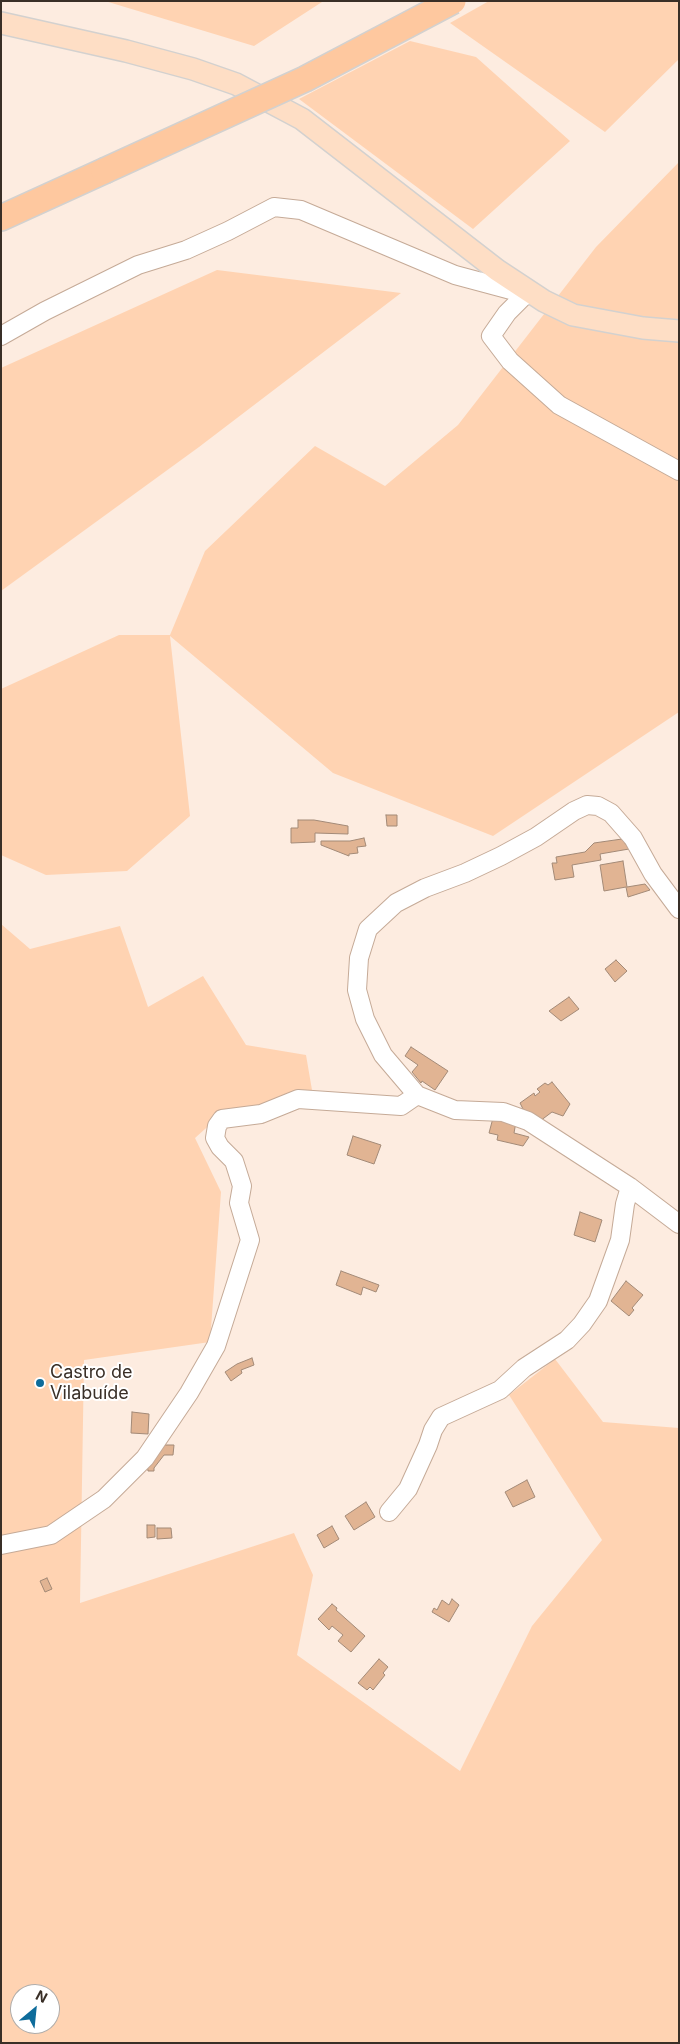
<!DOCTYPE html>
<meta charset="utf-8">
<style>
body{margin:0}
#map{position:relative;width:680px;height:2044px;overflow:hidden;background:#fdece0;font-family:Inter,sans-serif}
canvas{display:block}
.frame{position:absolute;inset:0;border:2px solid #392f27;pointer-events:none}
.north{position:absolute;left:10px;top:1984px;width:50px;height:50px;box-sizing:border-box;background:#fff;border:1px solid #b0aca9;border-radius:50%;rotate:28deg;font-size:14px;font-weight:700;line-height:20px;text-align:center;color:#392f27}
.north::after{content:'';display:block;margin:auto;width:18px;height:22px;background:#0e6c9b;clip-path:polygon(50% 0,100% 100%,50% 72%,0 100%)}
</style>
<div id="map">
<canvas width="680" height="2044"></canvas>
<div class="frame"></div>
<div class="north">N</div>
</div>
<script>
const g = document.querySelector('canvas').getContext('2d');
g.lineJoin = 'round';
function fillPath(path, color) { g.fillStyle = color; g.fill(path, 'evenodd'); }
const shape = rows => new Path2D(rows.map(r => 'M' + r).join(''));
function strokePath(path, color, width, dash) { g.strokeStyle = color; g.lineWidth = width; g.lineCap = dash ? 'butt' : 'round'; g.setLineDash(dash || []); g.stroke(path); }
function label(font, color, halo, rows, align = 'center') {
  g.font = font + ' Inter,sans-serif'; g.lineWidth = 4; g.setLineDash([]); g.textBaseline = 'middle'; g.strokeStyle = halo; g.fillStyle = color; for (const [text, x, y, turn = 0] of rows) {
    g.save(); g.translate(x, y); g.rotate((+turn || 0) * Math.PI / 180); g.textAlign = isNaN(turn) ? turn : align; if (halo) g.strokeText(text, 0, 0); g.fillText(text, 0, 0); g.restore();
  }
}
fillPath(shape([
 [105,1,320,1,322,2,254,46],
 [489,1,679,1,679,59,605,132,450,23],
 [410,41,476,57,570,141,473,229,299,99],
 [679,162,679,712,493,836,333,773,170,636,190,816,127,871,46,875,1,855,1,689,119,635,170,635,205,551,315,446,385,486,458,425,596,247],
 [217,270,401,293,199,447,1,591,1,368],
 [1,924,30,949,120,926,148,1007,203,976,246,1045,306,1055,312,1090,265,1106,225,1111,195,1138,221,1192,210,1342,84,1360,80,1603,294,1533,313,1575,297,1655,460,1771,532,1626,602,1540,509,1395,555,1359,603,1422,679,1428,679,2043,1,2043],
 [20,1994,50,1994,50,2024,20,2024]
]), '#ffd3b2');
const building = shape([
 [386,815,397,815,397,826,387,826,386,815],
 [298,820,314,820,348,826,348,834,315,833,315,842,291,843,291,828,298,828,298,820],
 [364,838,366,846,357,847,358,853,349,854,349,856,321,845,321,841,350,841,364,838],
 [622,839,629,849,600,854,601,860,572,865,574,877,555,880,552,863,557,863,556,857,585,852,594,843,622,839],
 [623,861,627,887,645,884,650,890,628,897,626,887,604,891,600,865,623,861],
 [616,960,627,971,615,982,605,969,616,960],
 [569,997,579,1009,561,1021,549,1011,569,997],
 [411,1047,448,1071,435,1090,422,1081,421,1083,412,1072,418,1065,405,1056,411,1047],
 [552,1082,570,1104,563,1116,552,1112,540,1121,524,1111,520,1103,534,1093,535,1096,540,1092,537,1089,545,1083,548,1085,552,1082],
 [493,1118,516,1122,514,1133,529,1137,523,1146,497,1140,498,1135,489,1133,493,1118],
 [353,1136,381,1145,374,1164,347,1155,353,1136],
 [580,1212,602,1220,595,1242,574,1235,580,1212],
 [341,1271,379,1285,376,1292,363,1287,361,1295,336,1285,341,1271],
 [626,1281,643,1295,632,1308,634,1310,629,1316,611,1301,626,1281],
 [252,1358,254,1365,241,1370,242,1373,231,1381,225,1372,237,1364,252,1358],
 [132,1412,149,1414,148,1434,131,1433,132,1412],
 [164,1445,174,1445,173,1455,164,1455,154,1468,154,1471,148,1471,147,1464,164,1445],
 [527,1480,535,1497,513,1507,505,1492,527,1480],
 [366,1502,375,1517,354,1530,345,1516,366,1502],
 [147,1525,155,1525,155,1537,147,1538,147,1525],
 [332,1526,339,1539,324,1548,317,1535,332,1526],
 [157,1528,171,1528,172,1538,157,1539,157,1528],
 [47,1578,52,1589,45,1592,40,1581,47,1578],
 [452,1599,459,1605,449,1622,432,1612,434,1608,437,1610,442,1600,449,1605,452,1599],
 [332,1604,337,1608,336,1610,365,1636,351,1652,338,1641,343,1635,332,1626,329,1630,318,1619,332,1604],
 [379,1659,388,1667,383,1673,385,1675,373,1690,370,1687,367,1690,358,1683,379,1659]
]);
fillPath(building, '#e1b493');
strokePath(building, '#a38a77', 1);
const minor = shape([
 [528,292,507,313,491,336,510,361,559,405,679,471],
 [1,336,45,311,138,265,186,250,228,231,274,207,301,210,455,275,511,290,528,292],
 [679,909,653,874,633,838,611,813,598,806,587,805,574,811,536,837,501,856,465,873,425,888,396,903,368,929,359,958,357,990,365,1019,383,1055,417,1095,455,1110,503,1112,528,1121,630,1187,679,1224],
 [389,1512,408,1489,428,1445,433,1430,441,1417,500,1390,524,1368,567,1340,582,1324,598,1301,620,1240,625,1204,630,1187],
 [1,1545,51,1535,104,1499,145,1458,189,1393,216,1346,250,1240,239,1203,242,1186,234,1161,220,1147,215,1138,217,1126,222,1119,261,1114,298,1099,401,1106,417,1095]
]);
const major = shape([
 [1,23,126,51,193,69,236,84,302,119,497,270,544,301,573,315,643,328,679,331]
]);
const highway = shape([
 [1,218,104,171]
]);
strokePath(minor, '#c5aa97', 20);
strokePath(major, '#d3d1cf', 24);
strokePath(highway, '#d3d1cf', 28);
strokePath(minor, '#fff', 18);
strokePath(major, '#fedec5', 21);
strokePath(highway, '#fec89f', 25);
const highwayBridge = shape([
 [104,171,305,79,453,1]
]);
strokePath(highwayBridge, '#d3d1cf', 28, []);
strokePath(highwayBridge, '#fec89f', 25);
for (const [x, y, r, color] of [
 [40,1383,5,"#0e6c9b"]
]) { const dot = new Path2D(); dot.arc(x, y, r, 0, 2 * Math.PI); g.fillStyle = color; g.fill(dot); strokePath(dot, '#fff', 2); }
label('18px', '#392f27', '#fff', [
 ["Castro de",50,1373],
 ["Vilabuíde",50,1394]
], 'left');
</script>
